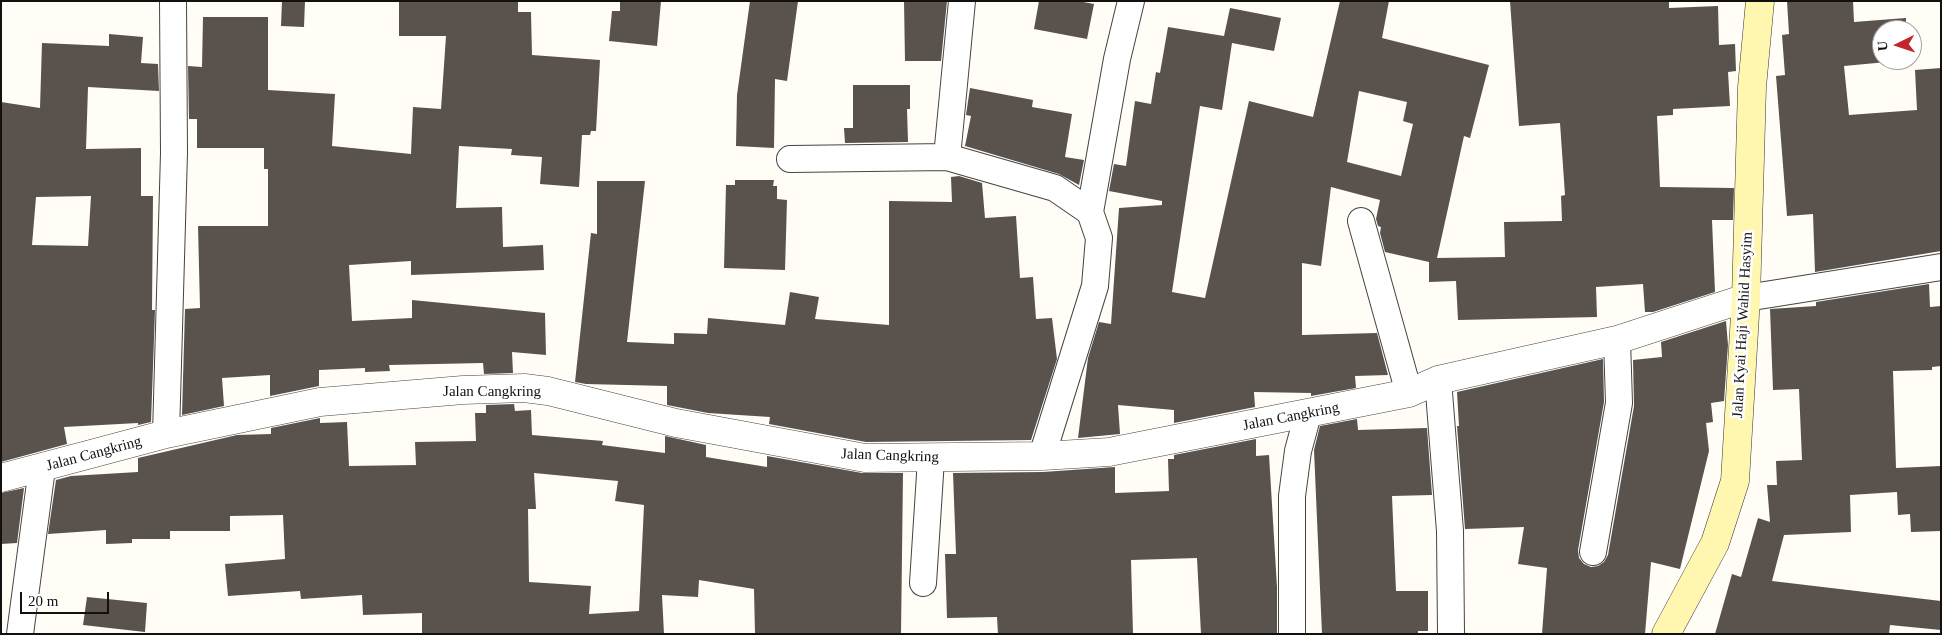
<!DOCTYPE html>
<style>
body{margin:0}
#map{position:relative;width:1942px;height:635px;overflow:hidden;background:#fffdf5;font-family:Georgia,serif}
canvas{display:block}
.frame{position:absolute;inset:0;border:2px solid #111;pointer-events:none}
.north{position:absolute;left:1872px;top:20px;width:50px;height:50px;box-sizing:border-box;background:#fff;border:1px solid #a0a0a0;border-radius:50%;rotate:266deg;font-size:14px;font-weight:700;line-height:20px;text-align:center;color:#111}
.north::after{content:'';display:block;margin:auto;width:18px;height:22px;background:#c4262e;clip-path:polygon(50% 0,100% 100%,50% 72%,0 100%)}
.scale{position:absolute;left:20px;top:592px;width:89px;height:22px;box-sizing:border-box;border:2px solid #111;border-top:0;padding-left:6px;font-size:15px;line-height:18px;white-space:nowrap;color:#111;-webkit-text-stroke:4px #fff;paint-order:stroke}
</style>
<div id="map">
<canvas width="1942" height="635"></canvas>
<div class="frame"></div>
<div class="north">U</div>
<div class="scale">20 m</div>
</div>
<script>
const g = document.querySelector('canvas').getContext('2d');
g.lineJoin = 'round';
function fillPath(path, color) { g.fillStyle = color; g.fill(path, 'evenodd'); }
const shape = rows => new Path2D(rows.map(r => 'M' + r).join(''));
function strokePath(path, color, width, dash) { g.strokeStyle = color; g.lineWidth = width; g.lineCap = dash ? 'butt' : 'round'; g.setLineDash(dash || []); g.stroke(path); }
function label(font, color, halo, rows, align = 'center') {
  g.font = font + ' Georgia,serif'; g.lineWidth = 5; g.setLineDash([]); g.textBaseline = 'middle'; g.strokeStyle = halo; g.fillStyle = color; for (const [text, x, y, turn = 0] of rows) {
    g.save(); g.translate(x, y); g.rotate((+turn || 0) * Math.PI / 180); g.textAlign = isNaN(turn) ? turn : align; if (halo) g.strokeText(text, 0, 0); g.fillText(text, 0, 0); g.restore();
  }
}
fillPath(shape([
 [282,1,305,1,304,27,281,26],
 [399,1,518,1,518,12,531,12,532,55,600,60,596,131,591,131,590,135,582,135,579,187,540,184,542,157,511,155,512,149,459,146,456,208,502,207,503,247,543,245,544,270,411,275,411,261,349,265,352,321,412,318,412,300,545,313,546,355,512,352,513,373,484,374,483,363,389,365,390,371,365,372,365,368,319,370,319,386,270,396,270,375,222,378,224,406,182,415,185,309,200,308,198,226,268,226,268,169,264,169,264,148,197,148,197,119,189,119,188,66,202,67,203,17,268,17,268,90,335,94,332,146,411,154,413,107,441,109,446,36,399,36],
 [620,1,661,1,657,46,609,41,612,11,620,11],
 [750,1,798,1,787,81,775,79,774,148,736,146,737,95],
 [904,1,947,1,941,61,905,61],
 [1039,1,1078,1,1094,4,1087,39,1034,29],
 [1340,1,1389,1,1382,38,1489,65,1470,138,1464,136,1437,258,1505,257,1504,222,1562,221,1561,196,1565,195,1560,123,1519,126,1510,1,1669,1,1669,8,1718,6,1719,45,1735,44,1736,71,1728,72,1730,106,1673,109,1673,115,1657,116,1660,187,1734,188,1733,220,1712,220,1715,292,1653,312,1645,312,1643,284,1596,287,1597,317,1458,320,1456,281,1429,282,1429,262,1385,252,1380,233,1381,227,1378,226,1376,219,1380,200,1331,187,1321,266,1302,263,1302,335,1377,333,1388,375,1355,376,1356,388,1311,396,1311,393,1254,392,1255,407,1174,423,1174,410,1118,405,1120,434,1078,438,1088,358,1099,322,1111,324,1119,208,1162,205,1162,201,1109,191,1114,164,1126,166,1135,101,1151,104,1156,72,1160,73,1168,27,1224,36,1230,8,1281,18,1274,51,1232,43,1222,110,1200,106,1172,292,1205,298,1249,101,1313,117],
 [1359,91,1407,102,1403,121,1413,124,1401,176,1347,162],
 [1787,1,1853,1,1854,22,1906,18,1906,30,1882,30,1882,60,1908,60,1844,66,1849,115,1917,110,1915,70,1941,68,1941,251,1815,272,1813,214,1787,216,1776,76,1785,75,1782,35,1789,34],
 [109,34,143,37,141,63,158,64,159,91,88,87,86,149,141,148,141,196,153,196,152,310,155,310,151,422,138,425,138,423,64,427,67,444,1,462,1,102,40,108,42,43,109,46],
 [91,196,88,246,32,245,36,197],
 [853,85,910,85,910,109,907,109,908,142,845,143,844,128,853,128],
 [970,88,1033,100,1032,107,1072,114,1065,157,1084,160,1079,185,1059,174,965,146,971,116,966,115],
 [959,176,982,183,985,218,1016,216,1020,278,1033,277,1036,319,1052,318,1057,359,1031,440,866,442,769,424,770,417,708,413,667,405,667,386,586,384,575,382,591,233,597,234,597,181,645,181,627,342,674,344,674,333,707,334,708,318,785,325,790,292,819,297,815,319,889,325,889,201,952,202,951,177],
 [735,180,774,180,773,186,777,186,777,199,787,200,785,270,724,268,726,185,735,185],
 [1929,284,1930,307,1941,306,1941,366,1932,367,1932,370,1893,371,1896,468,1941,466,1941,531,1911,532,1910,514,1898,515,1897,492,1850,495,1851,532,1784,535,1772,581,1941,601,1941,630,1890,625,1889,634,1715,634,1732,574,1741,577,1758,518,1770,522,1767,485,1777,485,1776,461,1802,460,1799,389,1773,390,1770,309,1816,306,1816,302],
 [1726,321,1728,345,1724,401,1711,403,1713,422,1706,423,1709,451,1680,569,1651,562,1645,634,1542,634,1547,568,1518,564,1524,527,1465,529,1457,426,1459,426,1457,392,1603,359,1604,402,1578,550,1579,558,1584,564,1591,567,1598,566,1604,562,1608,555,1634,406,1633,360,1662,357,1661,342],
 [514,404,515,411,531,410,532,435,603,441,602,445,665,453,665,436,706,445,706,457,767,467,767,456,862,473,903,473,901,634,755,634,754,589,699,580,698,597,662,595,664,634,422,634,422,613,363,615,362,595,301,599,300,591,228,596,225,564,285,559,283,515,230,516,230,531,170,531,170,539,132,539,132,543,106,544,106,530,48,534,56,480,71,476,138,472,138,458,237,435,271,434,271,428,320,418,320,423,347,422,349,466,416,465,415,442,476,441,475,413,486,413,486,405],
 [534,473,618,481,615,501,644,505,639,611,589,614,591,586,529,582,528,509,536,509],
 [1357,419,1358,430,1427,428,1432,495,1392,496,1396,591,1428,591,1428,631,1418,631,1418,634,1322,634,1314,450,1320,426],
 [1256,439,1256,456,1269,455,1277,587,1277,634,1201,634,1197,558,1131,560,1133,634,998,634,997,617,947,618,945,554,956,554,953,473,1043,472,1115,467,1115,493,1169,491,1168,459,1174,459,1174,455],
 [24,488,17,543,1,544,1,493],
 [87,597,147,603,145,632,83,625]
]), '#5a524d');
const minor = shape([
 [947,157,962,1],
 [790,159,947,157,1055,188,1090,212,1099,238,1095,286,1042,456],
 [1090,212,1117,59,1131,1],
 [1361,221,1409,393],
 [1746,298,1941,267],
 [1438,380,1450,531,1451,634],
 [166,434,174,153,173,1],
 [1593,552,1619,403,1617,340],
 [923,583,931,459],
 [20,634,42,468],
 [1292,634,1292,496,1298,451,1308,414]
]);
const tertiary = shape([
 [1,478,166,434,320,402,463,390,524,388,548,391,676,423,865,458,1042,456,1109,452,1409,393,1438,380,1617,340,1746,298]
]);
const secondary = shape([
 [1666,634,1715,543,1735,481,1746,298,1752,87,1760,1]
]);
strokePath(minor, '#444', 28);
strokePath(tertiary, '#444', 29);
strokePath(secondary, '#333', 29);
strokePath(minor, '#fff', 26);
strokePath(tertiary, '#fff', 28);
strokePath(secondary, '#fff6b0', 28);
label('15px', '#111', '#fff', [
 ["Jalan Kyai Haji Wahid Hasyim",1743,325,-87],
 ["Jalan Cangkring",492,392],
 ["Jalan Cangkring",1291,417,-11],
 ["Jalan Cangkring",94,454,-15],
 ["Jalan Cangkring",890,456,2]
]);
</script>
